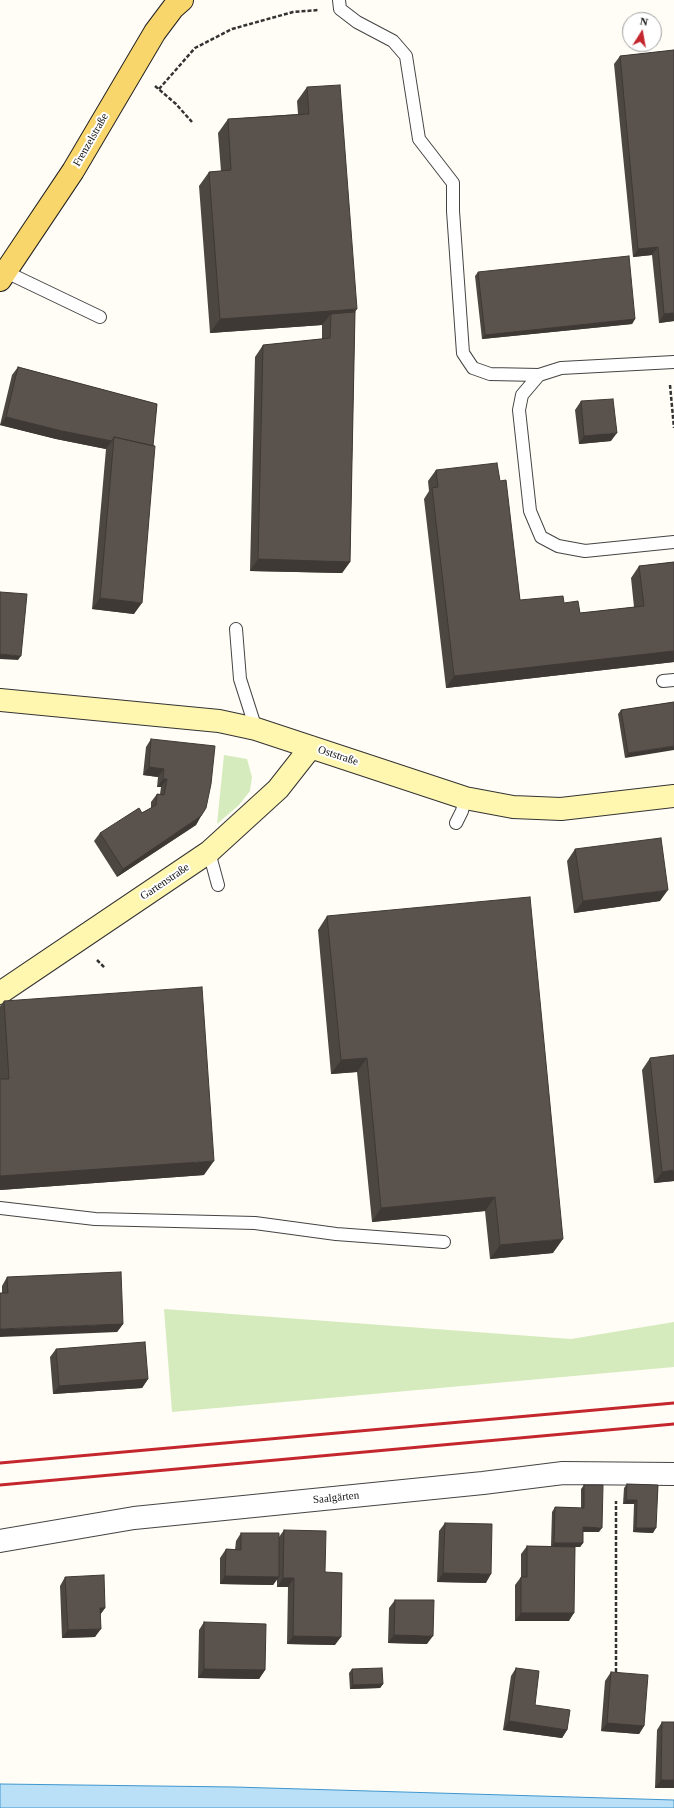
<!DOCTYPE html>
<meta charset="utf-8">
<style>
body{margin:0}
#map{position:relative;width:674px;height:1808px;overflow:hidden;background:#fffdf5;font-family:"Times New Roman",serif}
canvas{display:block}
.north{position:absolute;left:622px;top:12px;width:40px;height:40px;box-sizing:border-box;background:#fff;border:1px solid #a0a0a0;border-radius:50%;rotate:11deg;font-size:11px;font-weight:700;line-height:16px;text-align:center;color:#111}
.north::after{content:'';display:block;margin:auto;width:14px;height:18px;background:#c4262e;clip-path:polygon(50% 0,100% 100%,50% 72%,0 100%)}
</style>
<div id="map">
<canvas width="674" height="1808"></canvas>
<div class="north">N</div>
</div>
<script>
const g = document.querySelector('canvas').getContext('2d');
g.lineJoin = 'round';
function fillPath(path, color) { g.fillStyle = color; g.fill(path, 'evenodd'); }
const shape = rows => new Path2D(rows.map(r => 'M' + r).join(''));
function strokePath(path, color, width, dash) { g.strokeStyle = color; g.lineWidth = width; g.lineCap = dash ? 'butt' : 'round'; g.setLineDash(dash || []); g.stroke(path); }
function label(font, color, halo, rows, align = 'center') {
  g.font = font + ' "Times New Roman",serif'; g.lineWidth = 4; g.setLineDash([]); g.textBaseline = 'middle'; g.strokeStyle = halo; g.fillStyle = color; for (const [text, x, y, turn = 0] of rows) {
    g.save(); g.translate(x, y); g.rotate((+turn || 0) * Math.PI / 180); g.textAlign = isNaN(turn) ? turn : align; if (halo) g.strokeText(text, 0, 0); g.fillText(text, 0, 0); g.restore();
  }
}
fillPath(shape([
 [224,755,247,759,252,777,250,791,239,805,217,824],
 [164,1309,571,1339,674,1322,674,1367,172,1412]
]), '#d5ebbd');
const water = shape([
 [0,1784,234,1787,674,1800,674,1808,0,1808,0,1784]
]);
fillPath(water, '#b9e0f7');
strokePath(water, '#3f96cf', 1);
const lane = shape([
 [339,0,340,9,357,22,393,41,406,56,419,139,453,183,453,211,463,353,473,368,490,374,539,375],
 [6,272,100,317],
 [674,362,561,368,539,375,522,395,519,410,530,511,541,537,558,546,585,551,674,542],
 [236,629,240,679,256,729],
 [663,681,674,680],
 [456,823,462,811,465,798],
 [209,852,218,885],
 [0,1208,95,1219,255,1223,336,1234,444,1242]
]);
const street = shape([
 [0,1541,134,1518,483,1483,563,1473,674,1474]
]);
const secondary = shape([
 [0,700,219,721,256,729,465,798,513,807,561,809,674,796],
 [0,993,209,852,278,789,311,747]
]);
const primary = shape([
 [0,280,73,171,155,32,173,8,182,0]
]);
strokePath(lane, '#444', 14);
strokePath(street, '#444', 24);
strokePath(secondary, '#333', 24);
strokePath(primary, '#222', 24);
strokePath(shape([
 [155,86,176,104,192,122],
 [159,89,195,48,232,29,293,12,319,10],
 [670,385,674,428],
 [97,960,105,968],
 [616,1672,616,1501]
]), '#333', 2.5, [4, 2]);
strokePath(lane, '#fff', 12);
strokePath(street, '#fff', 22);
strokePath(secondary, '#fff6b0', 22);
strokePath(primary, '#f9d66b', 22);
strokePath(shape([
 [0,1463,674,1403],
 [0,1485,674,1424]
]), '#c4262e', 3);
fillPath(shape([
 [674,50,674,321,659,323,652,255,633,257,614,64,620,56],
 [307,87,355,312,350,562,342,573,250,571,255,357,263,345,322,339,322,325,210,333,199,186,209,172,221,171,218,133,228,119,298,114,297,101],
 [478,272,635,319,632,324,482,339,475,276],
 [18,367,157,404,134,614,92,609,106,449,56,439,0,425,12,375],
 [581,401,611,441,579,444,575,410],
 [436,470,500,481,520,600,564,603,580,613,634,607,631,578,639,566,674,562,674,662,446,688,424,499,429,491,428,481],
 [674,702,625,758,618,714,621,710],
 [151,739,201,816,196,825,117,877,94,841,100,833,151,808,151,802,157,794,160,794,161,787,157,787,158,777,143,775,146,747],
 [575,849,660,901,574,913,567,861],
 [327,916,553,1253,490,1259,485,1211,372,1222,357,1072,331,1074,318,930],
 [4,1001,204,1175,0,1190,0,1006],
 [650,1058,674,1181,654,1183,642,1070],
 [7,1277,123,1324,117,1332,2,1293,2,1286],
 [56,1349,148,1379,142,1388,53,1394,50,1357],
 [627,1484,658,1485,653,1533,633,1532,634,1504,623,1504,624,1488],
 [584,1485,599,1532,583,1532,583,1543,580,1547,575,1547,569,1621,515,1621,515,1585,521,1577,521,1554,527,1546,551,1546,552,1512,555,1507,581,1508,581,1489],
 [445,1523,486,1583,437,1582,439,1531],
 [284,1530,325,1572,335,1645,287,1644,288,1587,277,1587,277,1579,273,1585,220,1584,220,1558,226,1549,235,1550,236,1541,241,1533,279,1537],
 [65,1577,105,1608,100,1615,95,1637,62,1638,60,1586],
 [395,1600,427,1644,388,1643,389,1608],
 [204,1622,265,1670,259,1679,198,1678,199,1630],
 [516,1668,535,1705,567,1730,562,1738,503,1730,511,1676],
 [352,1669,383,1684,380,1688,350,1689,349,1673],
 [611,1672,644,1726,639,1734,601,1731,605,1681],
 [662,1722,674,1788,655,1788,657,1730]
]), '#4d4742');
fillPath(shape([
 [658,247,652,255,633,257,638,249],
 [357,309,347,324,331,314,322,325,210,333,220,319],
 [674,313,674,321,659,323,664,314],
 [635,319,632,324,482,339,485,335],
 [6,417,112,441,106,449,56,439,0,425],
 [617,433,611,441,579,444,584,436],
 [258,559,350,562,342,573,250,571],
 [100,598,142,603,134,614,92,609],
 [674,651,674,662,446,688,454,676],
 [0,654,21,656,18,660,0,659],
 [674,746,674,750,625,758,628,753],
 [149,767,164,769,158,777,143,775],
 [163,779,167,779,161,787,157,787],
 [201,816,196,825,117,877,123,869],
 [668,890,660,901,574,913,583,901],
 [367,1058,357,1072,331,1074,341,1060],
 [214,1161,204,1175,0,1190,0,1176],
 [674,1170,674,1181,654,1183,662,1172],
 [495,1197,485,1211,372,1222,381,1208],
 [563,1239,553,1253,490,1259,500,1245],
 [123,1324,117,1332,0,1337,0,1329],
 [148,1379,142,1388,53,1394,59,1386],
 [626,1500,637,1500,634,1504,623,1504],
 [583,1527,602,1528,599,1532,580,1532],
 [636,1528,656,1528,653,1533,633,1532],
 [554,1543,583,1543,580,1547,551,1547],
 [443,1573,491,1574,486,1583,437,1582],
 [225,1576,279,1577,273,1585,220,1584],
 [283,1578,294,1578,288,1587,277,1587],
 [100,1608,105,1608,99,1616],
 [521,1613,574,1613,569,1621,515,1621],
 [101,1629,95,1637,62,1638,68,1630],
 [394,1635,433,1636,427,1644,388,1643],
 [293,1636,341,1637,335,1645,287,1644],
 [204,1669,265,1670,259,1679,198,1678],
 [383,1684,380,1688,350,1689,353,1685],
 [509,1721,567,1730,562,1738,503,1730],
 [607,1723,644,1726,639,1734,601,1731],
 [661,1780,674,1780,674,1788,655,1788]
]), '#3f3936');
const building = shape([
 [674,50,674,313,664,314,658,247,638,249,620,56,674,50],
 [340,85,357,309,220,319,209,172,231,170,228,119,309,114,307,87,340,85],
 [629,256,635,319,485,335,478,272,629,256],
 [355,312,350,562,258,559,263,345,330,338,331,314,355,312],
 [18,367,157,404,153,446,114,437,112,441,62,431,6,417,18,367],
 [613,399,617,433,584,436,581,401,613,399],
 [114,437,155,446,142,603,100,598,114,437],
 [497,463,500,481,506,480,520,600,563,596,564,603,578,601,580,613,644,606,639,566,674,562,674,651,454,676,432,488,438,487,436,470,497,463],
 [0,592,27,594,21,656,0,654,0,592],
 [674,702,674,746,628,753,621,710,674,702],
 [151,739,215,746,211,784,206,808,201,816,123,869,100,833,139,808,142,813,156,805,157,794,164,795,167,779,163,779,164,769,149,767,151,739],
 [661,838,668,890,583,901,575,849,661,838],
 [530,897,563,1239,500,1245,495,1197,381,1208,367,1058,341,1060,327,916,530,897],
 [202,987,214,1161,0,1176,0,1079,9,1079,4,1001,202,987],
 [674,1055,674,1170,662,1172,650,1058,674,1055],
 [121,1272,123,1324,0,1329,0,1293,8,1293,7,1277,121,1272],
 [145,1342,148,1379,59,1386,56,1349,145,1342],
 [627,1484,658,1485,656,1528,636,1528,637,1500,626,1500,627,1484],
 [584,1485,603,1485,602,1528,583,1527,583,1543,554,1543,555,1507,584,1508,584,1485],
 [445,1523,492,1524,491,1574,443,1573,445,1523],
 [284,1530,326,1531,325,1572,342,1573,341,1637,293,1636,294,1578,283,1578,284,1530],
 [241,1533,279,1533,279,1577,225,1576,226,1549,241,1550,241,1533],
 [527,1546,575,1547,574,1613,521,1613,521,1577,527,1577,527,1546],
 [104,1575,105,1608,100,1608,101,1629,68,1630,65,1577,104,1575],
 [395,1600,434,1600,433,1636,394,1635,395,1600],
 [204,1622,266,1624,265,1670,204,1669,204,1622],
 [382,1668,383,1684,353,1685,352,1669,382,1668],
 [516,1668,539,1671,535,1705,570,1710,567,1730,509,1721,516,1668],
 [611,1672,648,1675,644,1726,607,1723,611,1672],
 [662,1722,674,1722,674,1780,661,1780,662,1722]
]);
fillPath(building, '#5a524d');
strokePath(building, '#3f3936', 1);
label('11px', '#111', '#fff', [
 ["Frenzelstraße",91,140,-60],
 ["Oststraße",338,756,18],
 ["Gartenstraße",165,882,-34],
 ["Saalgärten",336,1498,-6]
]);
</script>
